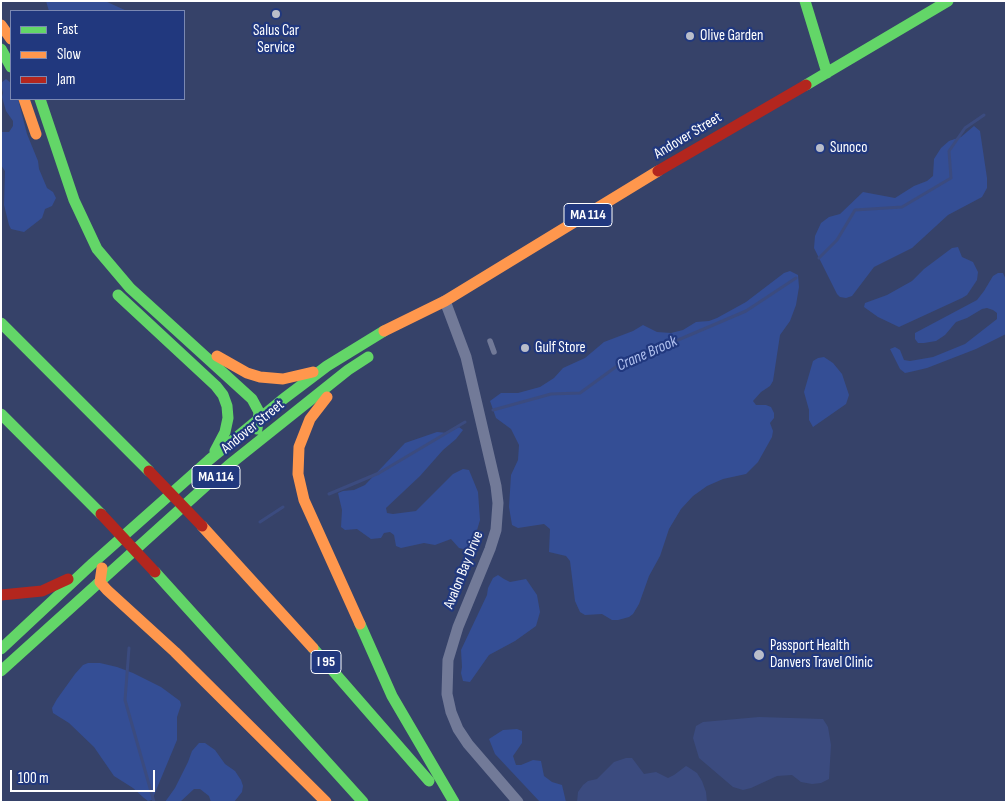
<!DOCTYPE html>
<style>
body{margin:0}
#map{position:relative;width:1007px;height:803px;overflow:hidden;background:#364269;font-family:"Sofia Sans Condensed",sans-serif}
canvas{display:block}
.frame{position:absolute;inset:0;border:2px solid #fff;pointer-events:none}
.legend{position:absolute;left:10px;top:10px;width:175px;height:90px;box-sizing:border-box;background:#21387e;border:1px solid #7a88b2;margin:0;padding:6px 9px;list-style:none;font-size:15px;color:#fff}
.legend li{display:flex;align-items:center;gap:10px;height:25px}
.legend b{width:25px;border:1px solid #7a88b2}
.scale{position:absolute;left:10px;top:770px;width:145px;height:22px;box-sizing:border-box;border:2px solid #fff;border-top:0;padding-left:6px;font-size:15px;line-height:18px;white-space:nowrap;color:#fff;-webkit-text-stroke:4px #21387e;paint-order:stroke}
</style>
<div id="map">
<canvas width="1007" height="803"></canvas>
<div class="frame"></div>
<ul class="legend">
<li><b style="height:6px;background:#63d668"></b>Fast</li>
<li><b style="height:6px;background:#ff974d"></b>Slow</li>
<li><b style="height:6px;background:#b3261e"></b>Jam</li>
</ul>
<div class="scale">100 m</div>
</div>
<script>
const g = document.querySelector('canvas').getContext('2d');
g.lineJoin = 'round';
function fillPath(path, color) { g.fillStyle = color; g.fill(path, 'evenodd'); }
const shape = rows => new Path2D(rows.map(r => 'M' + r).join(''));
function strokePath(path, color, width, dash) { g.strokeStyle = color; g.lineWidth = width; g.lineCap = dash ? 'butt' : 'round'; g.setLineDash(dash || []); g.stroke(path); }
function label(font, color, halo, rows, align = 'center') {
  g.font = font + ' "Sofia Sans Condensed",sans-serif'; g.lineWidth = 4.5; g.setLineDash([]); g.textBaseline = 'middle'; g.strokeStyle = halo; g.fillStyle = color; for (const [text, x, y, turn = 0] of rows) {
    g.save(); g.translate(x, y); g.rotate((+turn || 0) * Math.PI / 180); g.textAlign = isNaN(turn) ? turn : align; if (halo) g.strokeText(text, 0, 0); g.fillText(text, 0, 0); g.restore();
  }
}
fillPath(shape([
 [46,1,105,1,127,11,49,11],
 [6,79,11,83,11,99,18,99,27,134,38,161,39,169,47,188,53,192,56,198,52,206,45,209,42,218,24,232,11,229,9,225,4,205,5,171,1,165,1,132,9,132,13,126,13,121,6,111,2,97,3,93,1,83],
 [974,126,980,131,987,178,987,188,982,197,948,215,912,248,874,267,852,296,846,298,840,297,837,294,814,248,815,236,821,223,829,217,840,214,863,192,895,198,914,186,927,181,933,176,934,159,941,148,949,141,961,137],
 [958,247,962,257,973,262,978,272,977,280,967,295,962,298,899,327,878,317,864,307,865,303,887,295,912,281,924,269,952,248],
 [790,271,798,275,799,287,796,305,790,321,780,335,773,381,770,386,761,392,753,401,756,405,766,405,771,407,774,413,774,418,770,423,773,431,772,437,758,462,746,474,723,479,707,486,693,496,681,509,669,529,660,556,649,576,639,604,633,614,629,617,618,620,612,620,602,614,585,615,580,612,575,601,570,561,566,556,549,552,550,529,544,524,518,528,512,525,509,507,511,475,518,460,519,445,511,429,496,418,490,401,501,393,518,393,540,387,554,378,563,368,585,358,604,342,633,331,643,325,657,332,671,333,683,330,696,322,709,321,717,318,746,302,784,273],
 [998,273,1003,273,1006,280,1006,334,976,349,927,368,910,372,905,373,900,369,890,349,895,347,900,350,904,360,910,361,933,357,965,344,997,319,997,313,993,310,987,308,982,309,967,318,956,322,945,335,936,341,924,343,918,343,915,339,915,333,977,300,984,291,993,276],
 [824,357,833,363,842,374,849,395,846,404,813,427,809,420,809,410,804,392,813,361,818,358],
 [459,427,463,430,456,439,443,450,420,476,386,508,387,513,393,514,416,511,453,474,463,469,469,470,478,492,480,520,475,537,469,547,463,549,459,548,451,539,435,545,424,543,401,548,396,546,394,535,390,532,384,533,381,538,371,539,357,529,345,530,341,527,342,510,338,493,343,491,354,490,365,485,405,443,437,432,448,433],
 [498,575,504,579,510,582,526,579,537,595,540,612,536,626,515,641,489,655,470,682,463,681,461,673,462,667,461,650,487,595,488,588,493,578],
 [88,663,100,663,117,667,133,673,161,687,180,701,181,705,177,717,177,740,152,800,148,801,144,798,133,788,114,776,94,747,69,723,53,713,52,708,57,699,75,674,83,665],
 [517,729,522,731,522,743,513,756,516,765,521,765,533,760,541,761,544,776,552,782,562,785,566,802,540,802,495,754,489,739,503,730],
 [199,743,205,743,215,750,225,764,235,771,241,780,243,786,242,792,234,802,211,802,209,796,200,789,194,789,180,802,165,802,175,788,188,762,192,751]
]), '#344e95');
fillPath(shape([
 [759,717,823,719,828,727,831,745,829,779,821,783,812,784,801,782,792,775,777,776,751,788,743,790,733,787,699,758,693,738,696,726,703,722],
 [626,758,632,758,644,774,656,772,668,778,674,775,686,766,688,767,697,773,702,781,706,792,707,802,577,802,578,792,583,785,588,781,597,779,614,762]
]), '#3b4b7f');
strokePath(shape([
 [819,258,837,240,855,210,902,207,951,178,949,151,965,128,984,115],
 [493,410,551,394,580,393,617,366,746,311,796,278],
 [329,494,379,473,465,422],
 [260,522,283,507],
 [129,648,125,700,154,802]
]), '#3b4b7f', 3);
strokePath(shape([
 [490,341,494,352]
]), '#727a98', 5.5);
strokePath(shape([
 [445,301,466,357,496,486,498,503,496,530,490,549,458,627,448,660,447,694,451,712,458,729,468,744,518,802]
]), '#727a98', 11);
strokePath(shape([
 [805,1,827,73],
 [1,49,11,67],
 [806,85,948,1],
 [40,99,74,200,97,249,130,288,252,399,259,412,257,429],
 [118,295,216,386,223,395,227,406,228,418,225,432,215,451],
 [1,323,149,471],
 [1,414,101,514],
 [155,572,363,802],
 [360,624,392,696,454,802],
 [313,648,429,781],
 [1,649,93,563,209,460,282,400,327,366,384,331],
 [1,671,229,465,348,370,368,357]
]), '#63d668', 11);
strokePath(shape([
 [1,25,11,39],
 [24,99,36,134],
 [384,331,445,301,658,171],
 [217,356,247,373,260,377,283,379,313,372],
 [327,397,310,419,299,447,298,474,304,500,360,624],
 [202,526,313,648],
 [102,568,100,582,107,590,175,652,326,802]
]), '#ff974d', 11);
strokePath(shape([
 [658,171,806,85],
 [1,595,42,591,68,579]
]), '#b3261e', 11);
strokePath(shape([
 [149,471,202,526],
 [101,514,155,572]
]), '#b3261e', 11);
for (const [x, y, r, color] of [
 [276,14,5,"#b9bdca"],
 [690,36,5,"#b9bdca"],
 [820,148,5,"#b9bdca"],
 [525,348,5,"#b9bdca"],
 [759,655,6,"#b9bdca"]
]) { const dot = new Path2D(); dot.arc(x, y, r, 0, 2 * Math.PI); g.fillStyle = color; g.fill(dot); strokePath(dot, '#21387e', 2); }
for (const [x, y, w] of [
 [588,215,48],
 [216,477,48],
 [326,662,30]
]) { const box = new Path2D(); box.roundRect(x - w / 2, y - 11.5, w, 23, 4); g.fillStyle = '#21387e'; g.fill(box); strokePath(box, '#fff', 1); }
label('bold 14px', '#fff', null, [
 ["MA 114",588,215],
 ["MA 114",216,477],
 ["I 95",326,662]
]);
label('15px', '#fff', '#21387e', [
 ["Salus Car",276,31,"center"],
 ["Service",276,48,"center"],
 ["Olive Garden",700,36],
 ["Sunoco",830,148],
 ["Gulf Store",535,348],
 ["Passport Health",770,646],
 ["Danvers Travel Clinic",770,663]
], 'left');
label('15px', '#fff', '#21387e', [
 ["Andover Street",688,136,-31],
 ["Andover Street",253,427,-39],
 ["Avalon Bay Drive",464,570,-68]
]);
label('italic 16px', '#b1c1ef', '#21387e', [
 ["Crane Brook",647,354,-24]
]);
</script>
